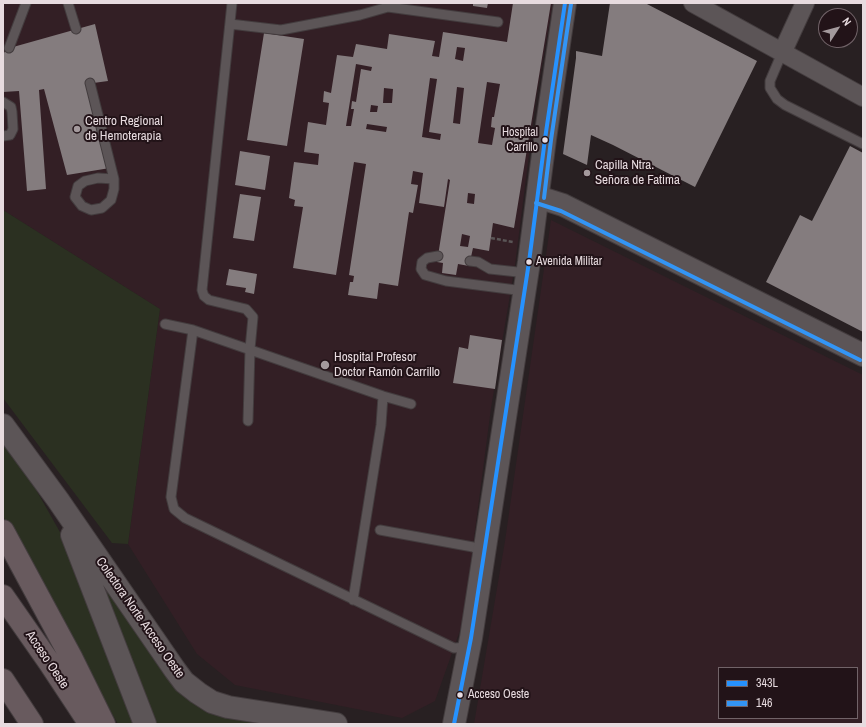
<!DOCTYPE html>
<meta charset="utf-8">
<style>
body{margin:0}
#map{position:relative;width:866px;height:727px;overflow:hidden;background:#282022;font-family:"Archivo Narrow",sans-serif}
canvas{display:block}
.frame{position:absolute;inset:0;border:4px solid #e7dbdf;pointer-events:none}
.legend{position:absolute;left:718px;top:667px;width:140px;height:52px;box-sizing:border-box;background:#221318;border:1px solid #716368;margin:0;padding:5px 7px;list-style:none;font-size:12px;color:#e7dbdf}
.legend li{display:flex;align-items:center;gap:8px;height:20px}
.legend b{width:20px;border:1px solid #716368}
.north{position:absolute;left:818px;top:8px;width:40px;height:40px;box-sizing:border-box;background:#221318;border:1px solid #716368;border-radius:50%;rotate:54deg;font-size:11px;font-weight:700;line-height:16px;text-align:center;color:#e7dbdf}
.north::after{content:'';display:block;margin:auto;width:14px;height:18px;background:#a49a9d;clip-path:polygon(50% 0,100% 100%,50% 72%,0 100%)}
</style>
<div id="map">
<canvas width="866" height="727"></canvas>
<div class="frame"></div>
<ul class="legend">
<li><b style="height:5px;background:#2692ff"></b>343L</li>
<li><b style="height:5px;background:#3395f5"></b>146</li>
</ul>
<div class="north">N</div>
</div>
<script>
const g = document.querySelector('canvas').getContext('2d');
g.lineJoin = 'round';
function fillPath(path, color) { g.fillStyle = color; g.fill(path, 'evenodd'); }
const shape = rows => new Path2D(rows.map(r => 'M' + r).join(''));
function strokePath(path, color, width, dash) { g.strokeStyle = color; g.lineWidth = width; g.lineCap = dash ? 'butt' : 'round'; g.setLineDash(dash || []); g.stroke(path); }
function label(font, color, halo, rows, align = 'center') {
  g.font = font + ' "Archivo Narrow",sans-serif'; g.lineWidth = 4; g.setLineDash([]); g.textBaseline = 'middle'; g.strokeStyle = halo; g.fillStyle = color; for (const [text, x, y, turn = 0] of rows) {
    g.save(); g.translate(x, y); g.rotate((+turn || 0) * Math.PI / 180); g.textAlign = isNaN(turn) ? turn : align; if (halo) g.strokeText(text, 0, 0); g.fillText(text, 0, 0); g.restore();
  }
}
fillPath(shape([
 [3,3,553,3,536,99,515,265,491,408,463,622,435,701,402,718,235,685,197,654,128,544,160,309,3,210],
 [551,220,863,375,863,724,474,724,505,541],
 [719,668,857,668,857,718,719,718]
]), '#331f25');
fillPath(shape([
 [3,210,160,309,128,544,112,543,3,398],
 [3,436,17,456,65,541,140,724,118,724,41,589,3,516],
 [100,579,163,668,274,724,156,724]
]), '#2b3021');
fillPath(shape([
 [473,3,488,3,487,8,473,6],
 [513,3,551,3,514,228,493,223,489,251,473,248,469,266,458,264,456,275,442,273,443,263,437,262,450,180,448,179,444,207,419,203,423,173,413,171,411,184,418,185,413,213,409,212,398,286,379,283,377,299,348,295,350,282,353,282,354,276,349,275,366,164,354,162,336,275,293,268,303,207,294,206,295,200,289,198,294,162,318,165,319,154,304,152,308,122,326,125,329,103,323,102,324,91,331,93,337,55,353,57,356,44,387,49,389,34,435,41,432,56,439,57,443,32,507,42],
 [457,47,465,48,463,61,455,59],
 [356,64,372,67,371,71,361,69,356,102,352,101,351,109,354,109,351,126,346,126],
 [430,78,437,79,429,132,441,134,440,140,422,137],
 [487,82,500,84,494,117,492,117,491,127,495,128,492,145,478,143],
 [457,87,464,88,460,124,453,123],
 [384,88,393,89,392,103,383,103],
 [371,105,378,106,377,112,370,112],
 [367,124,387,127,386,132,366,129],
 [468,193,475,194,474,204,467,203],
 [462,234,470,236,468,247,460,246],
 [610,3,645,3,757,61,695,187,613,145,591,135,587,165,563,154,576,58,576,51,602,56],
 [95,24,108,81,86,84,110,168,67,175,44,89,39,90,46,189,27,191,19,91,3,92,3,55,6,49],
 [264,33,304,39,287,146,247,140],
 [850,146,863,153,863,332,766,282,800,215,812,221],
 [240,151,270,156,265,190,235,185],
 [240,194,261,197,254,241,233,238],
 [229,269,257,274,254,294,245,292,246,288,226,285],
 [470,335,502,340,495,389,453,383,459,347,468,349]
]), '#847c7e');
const lane = shape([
 [68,3,76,29],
 [232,3,202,290,204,296,209,300,246,309,253,317,250,349,248,421],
 [230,24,281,30,360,15,388,7,498,22],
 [9,48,26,3],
 [782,53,770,81,770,88,777,99,785,105,863,144],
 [90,83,114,179,114,189,111,200,102,208,91,210,82,206,75,197,78,186,85,181,98,178,114,179],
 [3,102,11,107,12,112,13,129,10,135,3,136],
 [438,256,427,258,422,262,421,269,425,275,446,281,524,291],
 [470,261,478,262,490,269,527,273],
 [165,324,193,330,383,396,411,404],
 [193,330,171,497,174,509,185,518,454,648,469,647],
 [380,530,473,547,483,553],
 [353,600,381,425,383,396]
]);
const street = shape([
 [693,3,863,97],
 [782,53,805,3]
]);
const secondary = shape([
 [538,197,563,205,863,355],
 [3,425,58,500,175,670,184,682,198,693,212,702,228,707,336,724],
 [72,535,145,724],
 [454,724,471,638,529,262,545,139,565,3]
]);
const highway = shape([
 [3,531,72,659,104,724],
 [3,596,49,662,90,724],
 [3,680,32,724]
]);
strokePath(lane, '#433c3e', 11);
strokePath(street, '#433c3e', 20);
strokePath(secondary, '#433c3e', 24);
strokePath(highway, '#433c3e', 24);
strokePath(shape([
 [491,238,513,242]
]), '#5a5556', 2.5, [4, 2]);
strokePath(lane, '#5c5557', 9);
strokePath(street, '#5c5557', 18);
strokePath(secondary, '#5c5557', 22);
strokePath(highway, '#685a5e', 22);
strokePath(shape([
 [454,724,471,638,529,262,545,139,565,3]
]), '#2692ff', 4);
strokePath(shape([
 [544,198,551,140,571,4],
 [536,203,561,211,860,360]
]), '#3395f5', 4);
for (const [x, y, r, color] of [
 [77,129,4,"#a49a9d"],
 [545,140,3.5,"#e7dbdf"],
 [587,173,4,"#a49a9d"],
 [529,262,3.5,"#e7dbdf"],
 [325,365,5,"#a49a9d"],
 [460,695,3.5,"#e7dbdf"]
]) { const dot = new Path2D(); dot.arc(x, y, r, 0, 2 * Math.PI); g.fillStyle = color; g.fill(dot); strokePath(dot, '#221318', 1.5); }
label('12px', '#e7dbdf', '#221318', [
 ["Hospital",538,133,"right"],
 ["Carrillo",538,148,"right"],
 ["Avenida Militar",536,262],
 ["Acceso Oeste",468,695]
], 'left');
label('13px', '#e7dbdf', '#221318', [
 ["Centro Regional",85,122],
 ["de Hemoterapia",85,137],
 ["Capilla Ntra.",595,166],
 ["Señora de Fatima",595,181],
 ["Hospital Profesor",334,358],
 ["Doctor Ramón Carrillo",334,373]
], 'left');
label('13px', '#e7dbdf', '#221318', [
 ["Colectora Norte Acceso Oeste",140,618,55],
 ["Acceso Oeste",47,660,56]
]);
</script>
